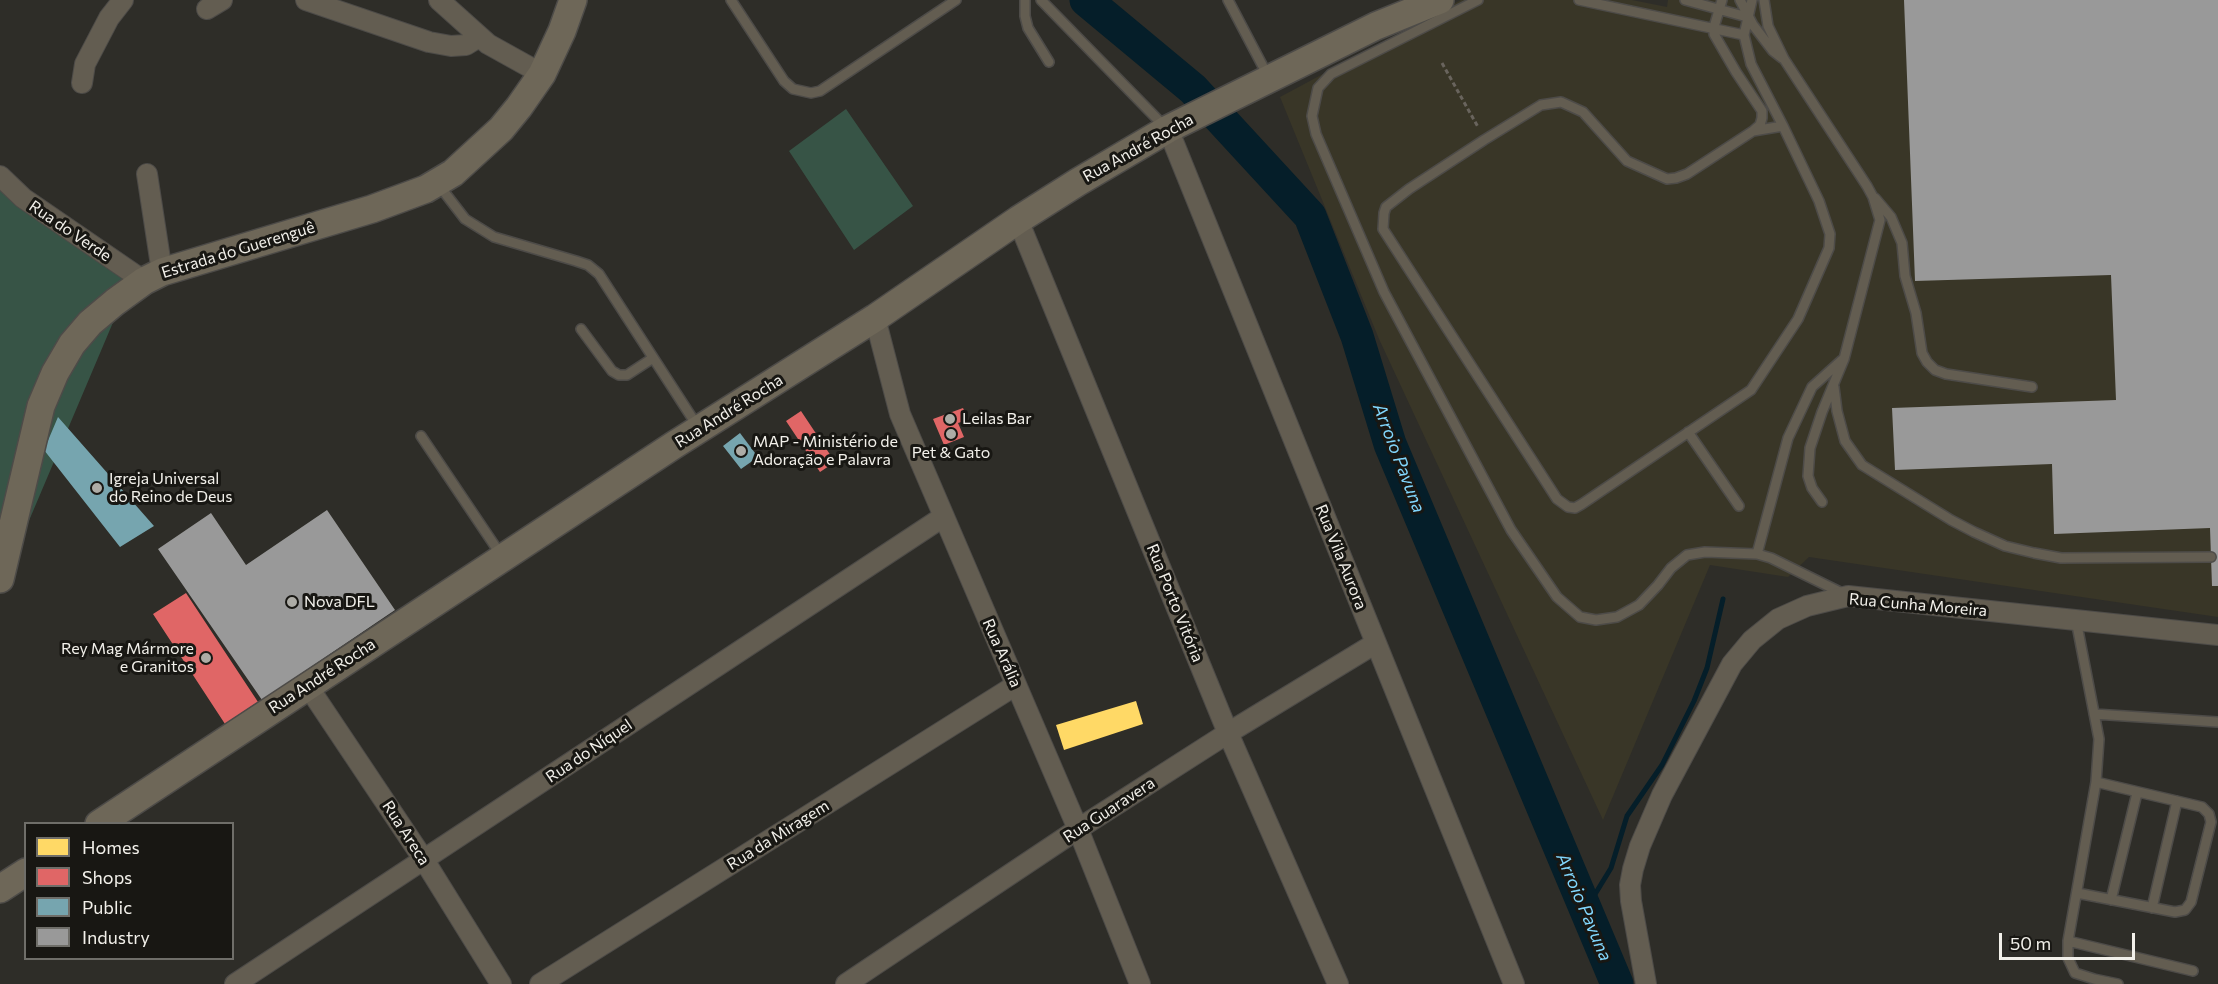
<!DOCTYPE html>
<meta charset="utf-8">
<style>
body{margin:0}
#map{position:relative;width:2218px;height:984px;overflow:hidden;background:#2e2d28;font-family:Commissioner,sans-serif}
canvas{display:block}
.legend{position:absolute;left:24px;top:822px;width:210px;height:138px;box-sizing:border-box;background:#181713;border:2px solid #6f6e69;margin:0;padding:8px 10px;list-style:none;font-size:18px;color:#f2f0ea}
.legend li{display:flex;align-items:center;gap:12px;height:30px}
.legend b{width:30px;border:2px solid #6f6e69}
.scale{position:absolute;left:1999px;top:933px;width:136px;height:27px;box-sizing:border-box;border:3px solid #f2f0ea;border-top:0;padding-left:8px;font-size:18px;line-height:21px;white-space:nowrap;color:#f2f0ea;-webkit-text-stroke:4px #181713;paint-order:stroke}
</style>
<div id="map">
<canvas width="2218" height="984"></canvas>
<ul class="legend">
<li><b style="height:16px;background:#ffd966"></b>Homes</li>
<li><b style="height:16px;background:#e06666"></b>Shops</li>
<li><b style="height:16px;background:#76a5af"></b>Public</li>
<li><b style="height:16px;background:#999"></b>Industry</li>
</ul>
<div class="scale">50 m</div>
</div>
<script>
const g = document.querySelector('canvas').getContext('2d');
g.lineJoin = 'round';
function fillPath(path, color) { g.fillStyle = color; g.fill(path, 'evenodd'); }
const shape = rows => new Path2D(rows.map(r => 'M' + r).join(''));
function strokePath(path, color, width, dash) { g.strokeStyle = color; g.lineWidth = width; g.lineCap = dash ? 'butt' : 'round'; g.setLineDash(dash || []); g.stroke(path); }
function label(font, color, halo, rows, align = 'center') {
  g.font = font + ' Commissioner,sans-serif'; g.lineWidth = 6; g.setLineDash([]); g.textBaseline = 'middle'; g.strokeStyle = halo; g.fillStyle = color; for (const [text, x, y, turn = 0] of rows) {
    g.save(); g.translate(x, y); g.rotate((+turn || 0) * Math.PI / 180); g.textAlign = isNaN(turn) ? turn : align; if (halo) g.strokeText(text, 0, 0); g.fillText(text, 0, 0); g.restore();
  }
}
fillPath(shape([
 [1461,0,1632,0,1667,7,1668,0,2218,0,2218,617,1809,557,1788,577,1710,565,1603,820,1379,339,1280,97]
]), '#393627');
fillPath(shape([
 [846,109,913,206,854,250,789,151],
 [0,177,131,280,0,589]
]), '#375446');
fillPath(shape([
 [1136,701,1143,724,1064,750,1056,725]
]), '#ffd966');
fillPath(shape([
 [963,408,968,420,958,423,964,437,944,445,933,419],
 [801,411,835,462,820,472,786,421],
 [186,593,258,702,225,724,153,614]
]), '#e06666');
fillPath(shape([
 [58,417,154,526,120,547,44,450],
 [740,433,758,457,741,469,723,446]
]), '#76a5af');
fillPath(shape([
 [1904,0,2218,0,2218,586,2212,586,2210,528,2054,534,2052,464,1895,470,1892,408,2116,400,2111,275,1915,281],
 [327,510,395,610,262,700,158,549,211,513,246,565]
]), '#999');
strokePath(shape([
 [1586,909,1611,868,1627,816,1662,765,1694,701,1707,668,1723,599]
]), '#051e29', 5);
strokePath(shape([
 [1086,0,1193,89,1310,216,1357,336,1390,444,1617,984]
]), '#051e29', 33);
const service = shape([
 [731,0,784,81,793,89,811,93,820,91,956,0],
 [1025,0,1025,16,1028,28,1049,62],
 [1041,0,1166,128],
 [1228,0,1269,78],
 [1478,0,1331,74,1318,88,1312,116,1316,134,1384,292,1511,530,1557,597,1580,617,1596,620,1617,617,1639,605,1658,585,1671,568,1687,555,1705,552,1757,554,1771,558,1844,594],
 [1579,0,1744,35],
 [1685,0,1747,17],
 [1722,0,1714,27,1714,34,1736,72,1762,111,1762,118,1760,125,1753,131,1687,174,1676,178,1667,179,1627,161,1583,112,1561,102,1541,105,1484,140,1409,189,1386,207,1384,213,1383,229,1557,499,1568,507,1575,508,1582,504,1751,390,1798,319,1829,248,1830,234,1819,201,1783,126,1751,64,1744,35,1752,0],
 [1740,0,1753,25,1773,51,1782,58],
 [1764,0,1768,26,1784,59,1867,186,1873,197,1880,220,1844,359,1822,412,1810,448,1808,476,1812,488,1822,502],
 [1753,131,1783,126],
 [438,184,465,219,494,237,576,261,588,265,599,274,698,427],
 [1875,198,1891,217,1902,243,1905,276,1916,313,1922,353,1927,362,1935,370,1946,374,2032,387],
 [581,329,612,371,619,375,627,375,653,358],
 [1834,387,1837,411,1845,441,1862,465,1951,520,1974,532,2005,546,2034,553,2061,558,2211,557],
 [1688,432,1739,506],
 [421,436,501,555],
 [1757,554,1788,438,1812,387,1842,360],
 [2076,620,2099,739,2096,782,2068,941,2068,958,2075,973,2094,979,2118,984],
 [2094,714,2218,722],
 [2077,893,2175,912,2185,910,2191,902,2211,822,2209,814,2202,807,2096,782],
 [2111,900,2137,793],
 [2152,908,2177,801],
 [2068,941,2193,971]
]);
const minor = shape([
 [306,0,429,42,451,46,466,45,479,37],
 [439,0,488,44,542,74],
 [207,9,222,0],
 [82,83,85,64,109,18,123,0],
 [1168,129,1514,984],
 [147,174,162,272],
 [0,176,23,198,144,281],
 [1018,220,1228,733,1338,984],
 [875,318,900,414,1078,829,1140,984],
 [307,685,424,860,501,984],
 [235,984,943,517],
 [540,984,1016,685],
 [846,984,1078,829,1228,733,1376,643],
 [1646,984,1631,901,1630,885,1633,869,1640,846,1662,795,1732,664,1752,640,1778,619,1807,606,1848,596,2218,635]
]);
const secondary = shape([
 [0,579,41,406,55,373,72,344,90,323,115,302,144,281,162,272,372,209,426,189,453,173,501,129,519,107,542,74,562,31,573,0],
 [99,824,674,445,875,318,1018,220,1078,182,1168,129,1376,26,1440,0],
 [0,889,26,872]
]);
strokePath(service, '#4d4b48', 12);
strokePath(minor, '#4d4b48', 22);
strokePath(secondary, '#4d4b48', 30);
strokePath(shape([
 [1442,63,1478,127]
]), '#69645d', 3, [4.5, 3]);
strokePath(service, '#635d51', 9);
strokePath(minor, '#635d51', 20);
strokePath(secondary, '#6e6758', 27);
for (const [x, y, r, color] of [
 [950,419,6,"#adaca6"],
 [951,434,6,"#adaca6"],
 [741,451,6,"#adaca6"],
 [97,488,6,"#adaca6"],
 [292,602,6,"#adaca6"],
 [206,658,6,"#adaca6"]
]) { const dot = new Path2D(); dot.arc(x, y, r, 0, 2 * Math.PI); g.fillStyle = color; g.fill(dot); strokePath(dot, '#181713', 2); }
label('16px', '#f2f0ea', '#181713', [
 ["Rua André Rocha",1138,148,-29],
 ["Rua do Verde",70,231,34],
 ["Estrada do Guerenguê",238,250,-17],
 ["Rua André Rocha",729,411,-32],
 ["Rua Vila Aurora",1341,557,68],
 ["Rua Porto Vitória",1175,603,68],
 ["Rua Cunha Moreira",1918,605,5],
 ["Rua Arália",1002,653,66],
 ["Rua André Rocha",322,676,-33],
 ["Rua do Níquel",589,751,-34],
 ["Rua Guaravera",1109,810,-33],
 ["Rua Areca",406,833,57],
 ["Rua da Miragem",778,835,-32]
]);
label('16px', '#f2f0ea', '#181713', [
 ["Leilas Bar",962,419],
 ["MAP - Ministério de",753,442],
 ["Adoração e Palavra",753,460],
 ["Pet & Gato",951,453,"center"],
 ["Igreja Universal",109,479],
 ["do Reino de Deus",109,497],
 ["Nova DFL",304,602],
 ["Rey Mag Mármore",194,649,"right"],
 ["e Granitos",194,667,"right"]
], 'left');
label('italic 18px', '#81d6fc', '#181713', [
 ["Arroio Pavuna",1399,458,69],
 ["Arroio Pavuna",1584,907,67]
]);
</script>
